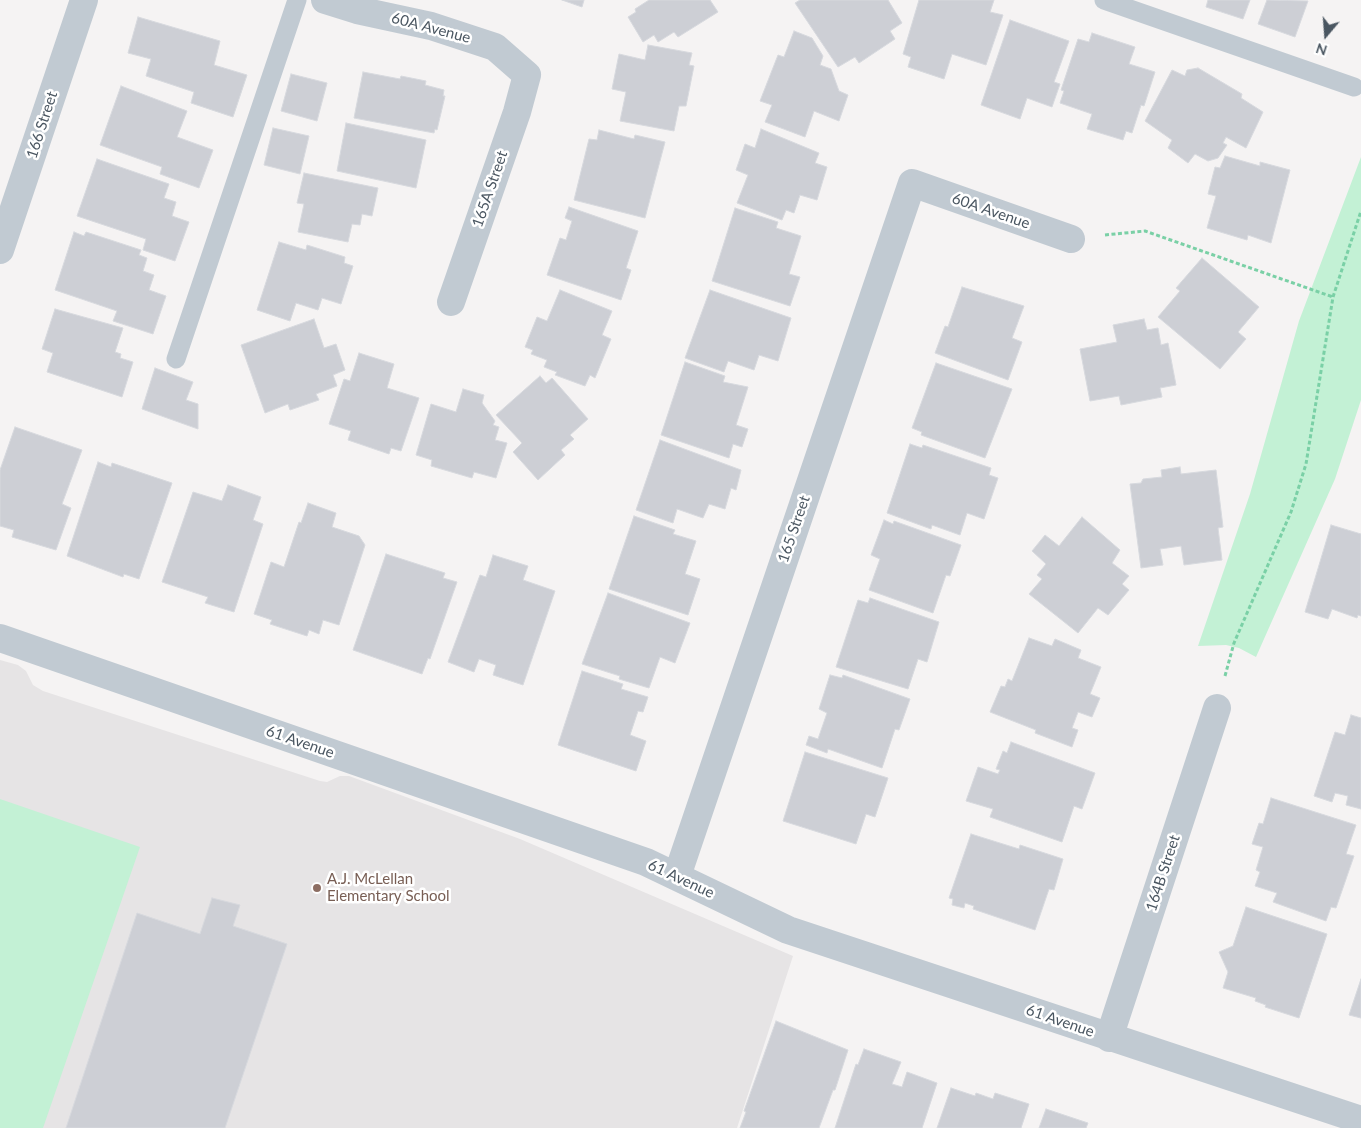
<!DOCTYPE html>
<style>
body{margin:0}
#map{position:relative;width:1361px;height:1128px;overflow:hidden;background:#f5f3f3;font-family:Lato,sans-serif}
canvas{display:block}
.north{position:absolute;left:1301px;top:10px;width:50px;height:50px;-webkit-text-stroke:4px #fff;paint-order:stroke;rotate:198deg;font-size:14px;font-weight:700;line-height:20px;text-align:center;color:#4a5661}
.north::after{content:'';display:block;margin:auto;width:18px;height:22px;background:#4a5661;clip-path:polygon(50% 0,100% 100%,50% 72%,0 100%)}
</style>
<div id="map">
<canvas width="1361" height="1128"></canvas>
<div class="north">N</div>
</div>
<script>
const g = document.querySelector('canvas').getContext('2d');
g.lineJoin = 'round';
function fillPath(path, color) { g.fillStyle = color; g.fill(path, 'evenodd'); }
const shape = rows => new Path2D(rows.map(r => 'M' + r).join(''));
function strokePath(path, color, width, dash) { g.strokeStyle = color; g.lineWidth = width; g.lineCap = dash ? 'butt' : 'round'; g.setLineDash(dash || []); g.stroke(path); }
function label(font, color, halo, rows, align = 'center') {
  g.font = font + ' Lato,sans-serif'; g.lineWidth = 5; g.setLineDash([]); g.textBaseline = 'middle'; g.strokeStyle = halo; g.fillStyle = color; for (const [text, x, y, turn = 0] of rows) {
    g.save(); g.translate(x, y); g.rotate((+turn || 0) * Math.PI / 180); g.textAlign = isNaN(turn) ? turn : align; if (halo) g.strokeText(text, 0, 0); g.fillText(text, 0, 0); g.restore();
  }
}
fillPath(shape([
 [0,660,18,665,26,671,33,685,43,691,320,781,327,782,340,776,349,776,520,839,793,956,737,1128,0,1128]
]), '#e6e4e5');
fillPath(shape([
 [1361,157,1361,400,1335,479,1256,657,1239,648,1226,645,1198,646,1250,494,1299,321],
 [0,799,140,847,43,1128,0,1128]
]), '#c3f1d5');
const building = shape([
 [562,0,584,0,582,7,562,0],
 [649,0,710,0,718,12,678,37,674,32,658,42,654,35,643,42,628,17,636,12,635,9,649,0],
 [800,0,888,0,902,23,890,31,895,39,859,63,855,57,838,67,795,3,800,0],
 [919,0,994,0,990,12,1003,15,986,65,952,54,944,79,908,67,911,57,903,54,919,0],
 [1208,0,1250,0,1243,19,1206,7,1208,0],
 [1267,0,1308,1,1295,37,1258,24,1267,0],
 [138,17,220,41,214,65,247,75,233,117,191,103,194,92,146,76,151,59,128,53,138,17],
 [1010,20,1069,41,1054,82,1060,84,1052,107,1027,98,1020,119,981,105,1010,20],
 [794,31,812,38,823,56,820,65,831,69,839,91,848,95,839,121,814,111,805,137,765,122,772,105,760,101,778,55,784,57,794,31],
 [1092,33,1135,47,1129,64,1155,72,1144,106,1141,105,1132,133,1126,131,1123,140,1087,129,1092,114,1060,103,1064,91,1061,90,1078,39,1089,42,1092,33],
 [648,45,692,53,689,65,694,66,686,106,679,106,674,131,620,121,626,92,612,89,619,54,645,60,648,45],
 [1198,68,1242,94,1241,98,1263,112,1246,148,1226,137,1223,143,1227,145,1218,158,1208,161,1195,154,1188,163,1168,148,1172,140,1145,121,1172,70,1185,76,1187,70,1198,68],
 [363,72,400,79,401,76,426,81,425,85,444,90,443,96,445,96,437,130,435,129,434,133,354,118,363,72],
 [291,74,327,83,317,121,281,111,291,74],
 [121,86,187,111,177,137,213,150,199,188,160,174,162,167,100,145,121,86],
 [346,123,426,140,416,188,337,171,346,123],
 [273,128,309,136,300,174,264,165,273,128],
 [761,129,819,153,815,163,827,167,817,200,800,195,794,213,786,210,782,220,737,203,748,175,736,170,745,144,755,148,761,129],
 [599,130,634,139,635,135,665,142,645,218,574,200,589,139,597,140,599,130],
 [1225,156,1260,166,1260,162,1290,170,1271,243,1248,235,1247,240,1207,228,1216,196,1208,194,1215,167,1220,168,1225,156],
 [97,159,169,184,164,198,176,202,172,216,189,222,175,261,143,250,146,239,77,216,97,159],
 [304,173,378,188,372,216,362,214,360,225,352,224,348,242,298,232,304,204,297,203,304,173],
 [569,207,638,231,626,268,631,270,621,300,547,275,560,238,566,240,572,221,565,218,569,207],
 [735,208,778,222,776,228,801,236,789,274,800,277,790,306,712,281,735,208],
 [74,232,84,236,86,232,141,250,139,255,147,258,143,271,154,275,149,290,166,296,153,334,113,321,117,311,55,290,74,232],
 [279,242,306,250,307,245,345,257,344,263,353,266,341,304,322,298,318,310,296,303,290,321,257,310,279,242],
 [1202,258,1259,307,1238,332,1246,339,1220,369,1158,317,1180,291,1176,288,1202,258],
 [962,287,1024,306,1012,338,1022,342,1008,380,935,353,945,326,948,327,962,287],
 [560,290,612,311,602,335,611,339,595,378,590,375,585,386,555,375,557,372,544,367,547,360,531,354,533,350,525,347,537,317,547,321,560,290],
 [710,290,791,318,778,361,759,355,754,370,728,361,724,372,685,358,710,290],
 [55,309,123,328,115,352,121,354,120,358,133,362,122,397,47,372,53,353,42,349,55,309],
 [314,319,324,348,336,344,345,370,333,375,337,386,316,394,319,400,290,410,288,404,265,413,241,345,314,319],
 [1144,319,1147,330,1158,328,1161,345,1168,343,1176,385,1160,388,1162,397,1121,405,1119,396,1090,401,1080,349,1117,342,1113,325,1144,319],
 [359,353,394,364,387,388,419,398,401,451,391,448,389,454,348,440,351,431,329,424,344,379,350,381,359,353],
 [685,362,725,376,723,382,748,387,736,425,748,429,742,447,733,444,729,458,661,435,685,362],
 [936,363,1012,389,985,458,921,435,922,432,912,428,936,363],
 [155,368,193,382,186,400,198,404,198,429,142,409,155,368],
 [540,376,546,383,552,378,588,419,570,435,574,439,561,450,565,455,538,480,513,452,522,443,496,415,540,376],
 [463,389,484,395,482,403,495,421,493,425,499,427,495,440,507,443,496,478,474,472,472,478,431,466,432,460,416,455,431,404,456,412,463,389],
 [15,427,82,450,62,504,71,508,56,550,12,537,14,530,0,526,0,470,15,427],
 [660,440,741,470,736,490,731,488,725,509,709,504,703,518,677,509,673,523,636,510,660,440],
 [910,444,922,448,923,445,991,468,989,475,998,478,984,519,967,513,960,535,932,525,931,529,887,513,910,444],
 [98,462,111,467,112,463,172,483,139,579,124,574,123,577,67,556,98,462],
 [1180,467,1181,474,1216,470,1223,527,1218,528,1222,560,1184,565,1181,546,1160,549,1163,565,1141,568,1130,484,1141,483,1143,479,1162,477,1161,470,1180,467],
 [228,485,261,497,253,520,263,524,234,612,205,603,208,597,162,582,193,492,222,501,228,485],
 [308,503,336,513,332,527,359,536,365,545,339,625,323,620,319,634,309,630,307,636,270,624,272,620,254,614,271,562,284,567,299,522,301,523,308,503],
 [634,516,675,530,673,534,696,541,685,574,700,579,688,615,609,589,634,516],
 [1082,517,1120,550,1112,563,1129,576,1122,584,1129,590,1108,615,1098,608,1078,633,1029,594,1042,579,1037,575,1046,564,1032,551,1045,535,1059,546,1082,517],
 [884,520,893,524,894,521,961,545,950,576,946,575,933,613,869,590,880,559,871,555,884,520],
 [1331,525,1361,534,1361,616,1358,615,1357,618,1332,609,1328,619,1305,612,1331,525],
 [386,554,445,573,443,578,457,582,430,659,428,658,422,674,353,650,386,554],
 [493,555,528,566,523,580,555,591,523,685,493,675,496,665,479,659,474,672,448,662,480,575,486,577,493,555],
 [608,593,690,623,675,663,660,657,649,688,619,679,620,676,582,664,608,593],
 [870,598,939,622,927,662,918,659,908,689,836,667,858,600,868,603,870,598],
 [1029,638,1052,646,1055,639,1081,650,1078,658,1101,667,1090,694,1100,698,1092,717,1078,712,1072,728,1078,730,1072,747,1035,733,1036,730,990,712,1001,686,1005,687,1008,679,1012,681,1029,638],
 [582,671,623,684,621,689,648,697,643,712,638,711,630,735,646,741,636,771,558,745,582,671],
 [830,675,842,678,843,675,910,699,899,730,895,729,882,768,828,749,827,753,806,745,809,736,818,739,827,713,819,709,830,675],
 [1351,715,1361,718,1361,809,1346,805,1348,796,1335,793,1332,802,1314,796,1335,732,1345,735,1351,715],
 [1011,742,1095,773,1082,809,1074,806,1062,842,990,817,993,809,966,801,978,767,998,774,1000,770,996,769,1003,751,1007,753,1011,742],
 [805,752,888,778,875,817,866,814,856,844,783,821,805,752],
 [1271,798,1356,825,1346,854,1354,856,1336,908,1331,907,1326,921,1273,902,1277,893,1255,886,1260,872,1256,870,1263,847,1252,844,1259,823,1263,824,1271,798],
 [971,834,1019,849,1020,845,1063,859,1054,890,1049,889,1035,930,973,909,974,906,965,903,964,908,952,905,953,899,949,898,971,834],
 [212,898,240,905,233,926,287,944,225,1128,66,1128,137,913,200,934,212,898],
 [1246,907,1327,934,1299,1018,1265,1007,1266,1005,1255,1001,1256,998,1223,988,1228,972,1219,952,1233,946,1246,907],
 [1361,979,1361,1018,1349,1015,1361,979],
 [776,1021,848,1050,835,1090,833,1090,819,1128,740,1128,746,1112,744,1111,776,1021],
 [864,1049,901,1062,892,1084,902,1087,907,1072,937,1083,922,1128,835,1128,856,1064,858,1065,864,1049],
 [951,1088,975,1096,976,1093,993,1099,995,1093,1029,1104,1021,1128,937,1128,951,1088],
 [1046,1109,1088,1123,1086,1128,1039,1128,1046,1109]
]);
fillPath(building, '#cdcfd5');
strokePath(building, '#d7d9de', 1);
strokePath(shape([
 [1105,235,1145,231,1333,297],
 [1225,676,1234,643,1291,512,1306,464,1333,297,1361,211]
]), '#7ad0a6', 3, [4, 2.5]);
strokePath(shape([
 [1104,0,1354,87],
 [176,359,297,0]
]), '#c1cad2', 19);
strokePath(shape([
 [325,0,357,10,431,26,495,47,527,75,517,112,451,302],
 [0,250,84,0],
 [0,638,646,862,788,930,1361,1120],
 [677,876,912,183,1071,239],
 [1109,1038,1217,708]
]), '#c1cad2', 28);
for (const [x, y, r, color] of [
 [317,888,5,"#8d6e63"]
]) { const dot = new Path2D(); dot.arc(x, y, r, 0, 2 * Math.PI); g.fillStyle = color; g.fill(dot); strokePath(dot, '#fff', 2); }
label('15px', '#4a5661', '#fff', [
 ["60A Avenue",431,28,15],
 ["166 Street",42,125,-72],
 ["165A Street",490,189,-71],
 ["60A Avenue",991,211,19],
 ["165 Street",794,529,-71],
 ["61 Avenue",300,742,19],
 ["164B Street",1163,873,-72],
 ["61 Avenue",681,879,25],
 ["61 Avenue",1060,1021,19]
]);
label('15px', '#785e54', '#fff', [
 ["A.J. McLellan",327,879],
 ["Elementary School",327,896]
], 'left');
</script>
